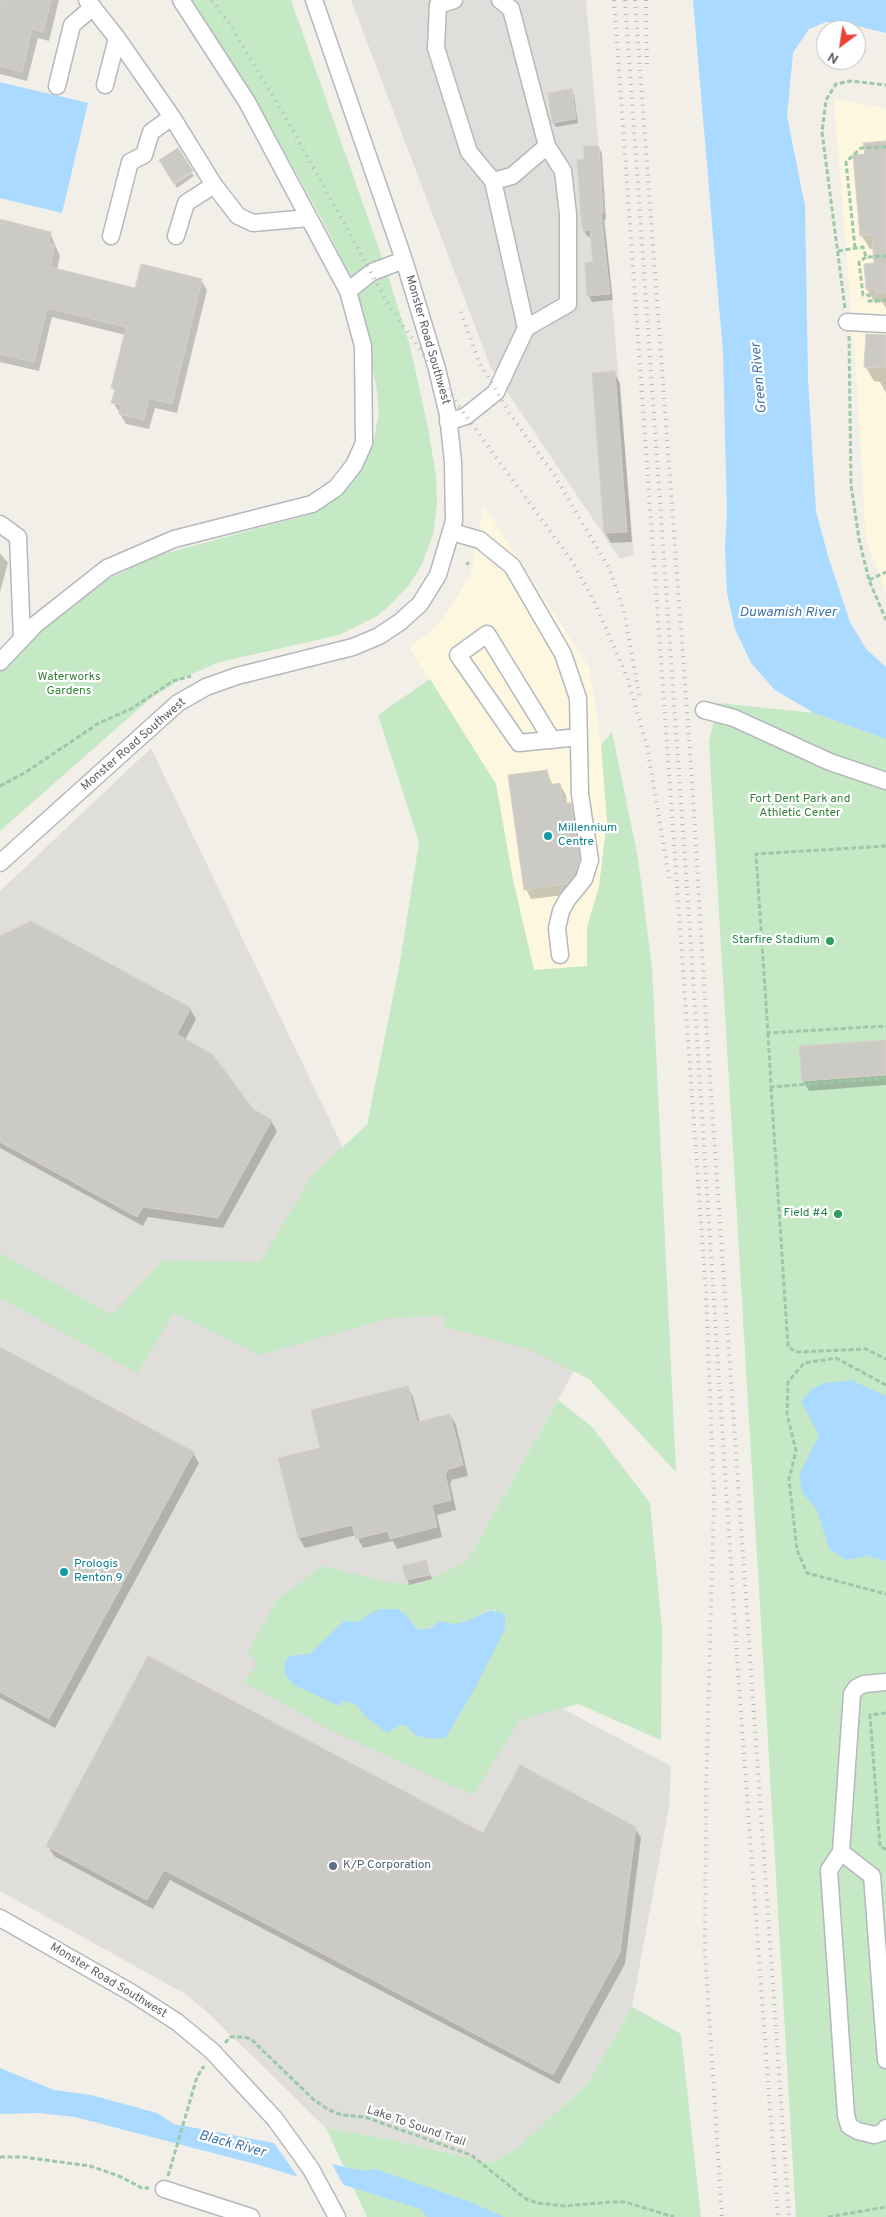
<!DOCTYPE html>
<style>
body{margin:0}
#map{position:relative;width:886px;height:2217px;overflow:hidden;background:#f1efe8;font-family:Overpass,sans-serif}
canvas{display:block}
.north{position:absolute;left:816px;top:20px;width:50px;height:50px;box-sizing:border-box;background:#fff;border:1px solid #bfc1c3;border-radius:50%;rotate:211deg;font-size:14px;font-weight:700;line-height:20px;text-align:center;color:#5f6368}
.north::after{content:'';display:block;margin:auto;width:18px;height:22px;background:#ea4335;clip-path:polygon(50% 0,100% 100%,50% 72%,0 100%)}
</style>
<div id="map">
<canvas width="886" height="2217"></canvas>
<div class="north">N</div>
</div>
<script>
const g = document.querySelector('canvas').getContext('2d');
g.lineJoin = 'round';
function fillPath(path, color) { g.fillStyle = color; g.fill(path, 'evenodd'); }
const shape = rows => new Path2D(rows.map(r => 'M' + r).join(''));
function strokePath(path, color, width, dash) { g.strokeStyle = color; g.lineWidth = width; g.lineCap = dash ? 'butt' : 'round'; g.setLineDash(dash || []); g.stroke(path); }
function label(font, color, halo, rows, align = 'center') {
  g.font = font + ' Overpass,sans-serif'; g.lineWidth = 4.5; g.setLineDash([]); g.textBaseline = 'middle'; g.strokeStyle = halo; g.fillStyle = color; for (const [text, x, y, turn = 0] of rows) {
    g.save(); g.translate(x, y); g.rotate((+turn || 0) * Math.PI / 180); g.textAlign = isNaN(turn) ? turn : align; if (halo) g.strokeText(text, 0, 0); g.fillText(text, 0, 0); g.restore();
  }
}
fillPath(shape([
 [834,99,886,108,886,593,866,539,857,384],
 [484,506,590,669,601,745,607,820,599,887,587,927,587,966,534,970,513,880,496,784,409,648,432,630,449,610,471,573]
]), '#fef7e0');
fillPath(shape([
 [351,0,586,0,634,555,620,559,491,368],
 [151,748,383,1231,587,1348,467,1561,516,1684,671,1766,669,1807,632,2007,588,2083,516,2149,491,2163,392,2140,326,2128,206,2011,187,1995,0,1891,0,891]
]), '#e0deda');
fillPath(shape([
 [188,0,291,0,385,266,410,346,428,428,436,476,437,505,433,534,423,562,410,584,389,606,377,616,339,635,220,662,184,677,151,698,0,831,0,662,89,588,159,555,304,516,327,504,354,478,366,459,375,435,379,410,376,384,347,270,323,221,270,126],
 [430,679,496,784,513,880,534,970,587,966,587,927,599,887,607,820,601,745,612,732,638,858,652,967,676,1472,589,1379,529,1349,444,1327,445,1316,390,1318,260,1355,174,1313,137,1373,0,1298,0,1253,112,1315,163,1260,260,1262,314,1173,367,1125,400,962,419,842,378,715],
 [718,703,814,713,886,739,886,2217,796,2217,709,742],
 [558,1400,592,1427,650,1503,662,1629,661,1740,578,1704,520,1720,473,1795,332,1731,244,1682,258,1664,248,1652,277,1600,322,1566,392,1583,420,1584,467,1561],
 [380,1609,397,1609,406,1615,415,1627,425,1630,440,1621,455,1624,467,1621,486,1611,496,1610,496,1644,475,1688,446,1737,423,1738,412,1733,406,1725,400,1725,392,1731,366,1717,355,1704,343,1701,339,1706,294,1685,295,1655,310,1654,344,1621,359,1622,368,1615],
 [632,2007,681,2034,701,2217,367,2217,326,2128,392,2140,491,2163,516,2149,588,2083]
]), '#c5e8c5');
fillPath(shape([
 [693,0,886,0,886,33,850,24,826,22,809,29,793,53,787,116,805,206,808,379,816,511,828,556,850,622,866,649,886,667,886,739,814,713,775,690,751,663,735,629,727,593,725,547,727,515,723,353],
 [0,82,88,103,62,213,0,198],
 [851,1380,886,1396,886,1561,867,1556,846,1560,829,1549,817,1510,802,1492,799,1475,819,1435,801,1402,812,1389,825,1383],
 [380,1609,397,1609,406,1615,415,1627,420,1630,431,1628,440,1621,455,1624,467,1621,491,1610,505,1614,505,1629,475,1688,446,1737,435,1739,417,1736,405,1725,400,1725,387,1733,366,1717,355,1704,343,1701,339,1706,294,1685,287,1677,284,1670,286,1660,290,1656,310,1654,344,1621,359,1622,368,1615],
 [0,2068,54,2090,91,2095,157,2113,174,2124,274,2143,332,2164,363,2171,375,2169,468,2201,504,2217,427,2217,421,2209,344,2185,299,2177,259,2165,75,2117,38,2113,0,2114]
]), '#aadaff');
fillPath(shape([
 [272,2140,330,2160,345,2188,300,2180]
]), '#f1efe8');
fillPath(shape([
 [0,0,59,0,49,41,38,38,27,81,0,74],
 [571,90,574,95,578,123,556,127,553,122],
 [886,143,886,308,882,302,875,303,867,289,865,265,875,264,874,249,870,249,862,236,866,155],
 [598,147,602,153,606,219,604,220,613,300,592,302,589,296,595,263,592,236,588,237,584,231,585,160],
 [192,173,194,176,177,188,175,184],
 [0,220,50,233,60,256,57,270,136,289,201,280,207,290,177,413,155,408,149,429,126,424,113,402,115,393,113,388,126,335,52,317,39,371,0,362],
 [886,336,886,393,880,382,874,381,865,366],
 [614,373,620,383,632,542,611,543,605,533],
 [0,553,8,563,0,592],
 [547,771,553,786,560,785,566,795,567,805,571,805,576,815,585,870,573,894,531,899,526,889],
 [31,923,190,1009,196,1019,185,1040,252,1110,271,1121,277,1131,223,1228,148,1217,143,1226,0,1148,0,938],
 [886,1041,886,1085,809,1091,803,1081],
 [0,1348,193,1453,199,1463,55,1728,0,1698],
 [408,1387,413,1397,420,1423,450,1415,456,1425,468,1476,451,1480,452,1482,450,1483,456,1510,437,1515,442,1537,397,1549,393,1541,363,1548,356,1535,305,1548,299,1538,280,1459,322,1449],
 [426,1561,432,1579,409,1585,404,1567],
 [635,1828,641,1838,625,1964,559,2084,170,1880,153,1909,54,1856,48,1846,483,1835]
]), '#0003');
const building = shape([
 [0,0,51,0,43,32,32,29,22,72,0,66,0,0],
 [572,89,576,119,552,123,548,93,572,89],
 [886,141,886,293,876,293,876,288,866,289,864,264,874,263,872,235,860,236,853,155,865,154,863,143,886,141],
 [584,146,599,146,603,213,601,213,610,294,587,296,585,263,593,262,590,230,583,231,581,217,577,160,584,159,584,146],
 [178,148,193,171,174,184,159,160,178,148],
 [0,219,51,232,48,243,55,245,50,267,135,288,141,264,202,279,172,404,149,398,144,420,119,414,121,405,111,403,115,389,111,388,126,327,47,308,34,362,0,354,0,219],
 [866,334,886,335,886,368,864,367,866,334],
 [615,371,627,532,604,533,592,373,615,371],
 [547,770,550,785,560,783,563,803,571,803,580,859,577,869,573,870,573,876,567,884,524,890,508,775,547,770],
 [31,921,191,1008,177,1034,213,1055,253,1109,272,1120,218,1218,143,1207,137,1217,0,1142,0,936,31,921],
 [886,1040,886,1075,802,1081,799,1046,886,1040],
 [0,1347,194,1452,49,1719,0,1692,0,1347],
 [408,1386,417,1422,450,1414,463,1465,446,1470,447,1472,445,1473,451,1500,432,1505,437,1527,390,1539,388,1531,356,1539,352,1525,298,1538,278,1458,320,1448,311,1410,408,1386],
 [426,1560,430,1575,406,1580,402,1566,426,1560],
 [148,1656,483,1833,520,1765,636,1827,620,1953,553,2075,164,1870,147,1900,46,1846,148,1656]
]);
fillPath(building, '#cccac5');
strokePath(building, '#d6d1c6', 1);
const minor = shape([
 [87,0,117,38,172,117,214,185,238,216,253,223,309,218],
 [500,0,511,9,547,146],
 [105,85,117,38],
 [57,86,72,25,93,7],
 [493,181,512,176,547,146,563,171,568,214,568,304,526,328],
 [111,236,130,162,144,155,151,132,172,117],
 [176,236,186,203,214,185],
 [348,291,372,272,404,260],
 [847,322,886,324],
 [448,422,466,416,496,392,526,328,493,181,469,152,436,48,438,5,454,0],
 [0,524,18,537,22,639],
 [452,532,480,540,512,566,563,654,578,698,580,794,590,860,584,879,567,900,561,911,557,928,560,955],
 [0,662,36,624,107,568,174,539,312,504,336,488,354,465,364,443,363,346,348,291,247,102,181,0],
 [704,710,734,718,830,762,886,781],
 [552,740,487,634,458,655,519,743,579,737],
 [0,863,178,703,206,687,237,676,353,647,379,636,400,622,420,604,438,575,454,521,453,462,448,415,437,369,404,260,314,0],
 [886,1682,864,1684,856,1688,852,1694,841,1852,829,1870,846,2115,849,2126,858,2131,874,2135,884,2132,886,2128],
 [841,1852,872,1876,886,2060],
 [0,1918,132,1993,177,2022,212,2051,275,2119,311,2169,337,2217],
 [164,2189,251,2217]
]);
strokePath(minor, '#b5b8bc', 19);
strokePath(shape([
 [855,248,846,162,861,148,886,147],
 [838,251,863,247,866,257,886,256],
 [866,257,859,262,863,295,869,295,869,301,886,300],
 [845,308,822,132,826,100,836,84,851,81,886,85],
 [849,336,851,485,859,539,869,580,886,620],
 [467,565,468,562],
 [869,580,886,572],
 [0,786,26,772,99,723,131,709,173,681,191,676],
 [886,846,756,854,768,1033,886,1026],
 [768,1033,771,1087,886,1078],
 [771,1087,788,1347,797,1352,866,1349,886,1359],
 [886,1385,836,1358,804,1363,788,1382,787,1414,796,1451,789,1479,797,1550,807,1573,886,1594],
 [886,1713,870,1715,880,1847,886,1849],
 [225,2043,230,2037,244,2037,251,2039,313,2099,329,2110,342,2115,365,2117,471,2155,526,2199,538,2203,564,2206,611,2202,625,2202,674,2217],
 [0,2157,23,2157,90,2166,119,2176,142,2188,149,2188],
 [168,2176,197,2077,204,2066],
 [828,2217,886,2207]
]), '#9cc7a9', 3, [5, 2.5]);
strokePath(minor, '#fff', 16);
strokePath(shape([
 [212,0,229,23,286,118,389,305,466,416,572,561,595,603,627,677,647,746,669,878],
 [614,0,706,1293,714,1496,706,1793,705,1952,722,2217],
 [625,0,690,931,739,1687,778,2217],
 [635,0,692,779,707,1036,789,2217],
 [646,0,647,68],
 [461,312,479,362,512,417,553,473,609,568,624,611,640,699]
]), '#b6b7b8', 4, [1, 6]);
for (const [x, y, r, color] of [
 [548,836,5,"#0f9aa8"],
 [830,941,5,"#2e9e5b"],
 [838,1214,5,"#2e9e5b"],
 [64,1572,5,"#0f9aa8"],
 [333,1866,5,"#5c6f8a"]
]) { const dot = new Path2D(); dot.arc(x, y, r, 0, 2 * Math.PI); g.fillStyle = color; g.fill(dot); strokePath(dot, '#fff', 2); }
label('12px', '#5f6368', '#fff', [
 ["Monster Road Southwest",427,340,74],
 ["Monster Road Southwest",134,745,-41],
 ["Monster Road Southwest",108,1981,31],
 ["Lake To Sound Trail",416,2127,19]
]);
label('12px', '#348238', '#fff', [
 ["Waterworks",69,678],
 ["Gardens",69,692],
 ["Fort Dent Park and",800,800],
 ["Athletic Center",800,814]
]);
label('12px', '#0d838f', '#fff', [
 ["Millennium",558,829],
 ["Centre",558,843],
 ["Prologis",74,1565],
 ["Renton 9",74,1579]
], 'left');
label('12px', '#27864d', '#fff', [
 ["Starfire Stadium",820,941],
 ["Field #4",828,1214]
], 'right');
label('12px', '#4e5e75', '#fff', [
 ["K/P Corporation",343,1866]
], 'left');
label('italic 14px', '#4174aa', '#fff', [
 ["Green River",760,378,-95],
 ["Duwamish River",788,613],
 ["Black River",232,2145,15]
]);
</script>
